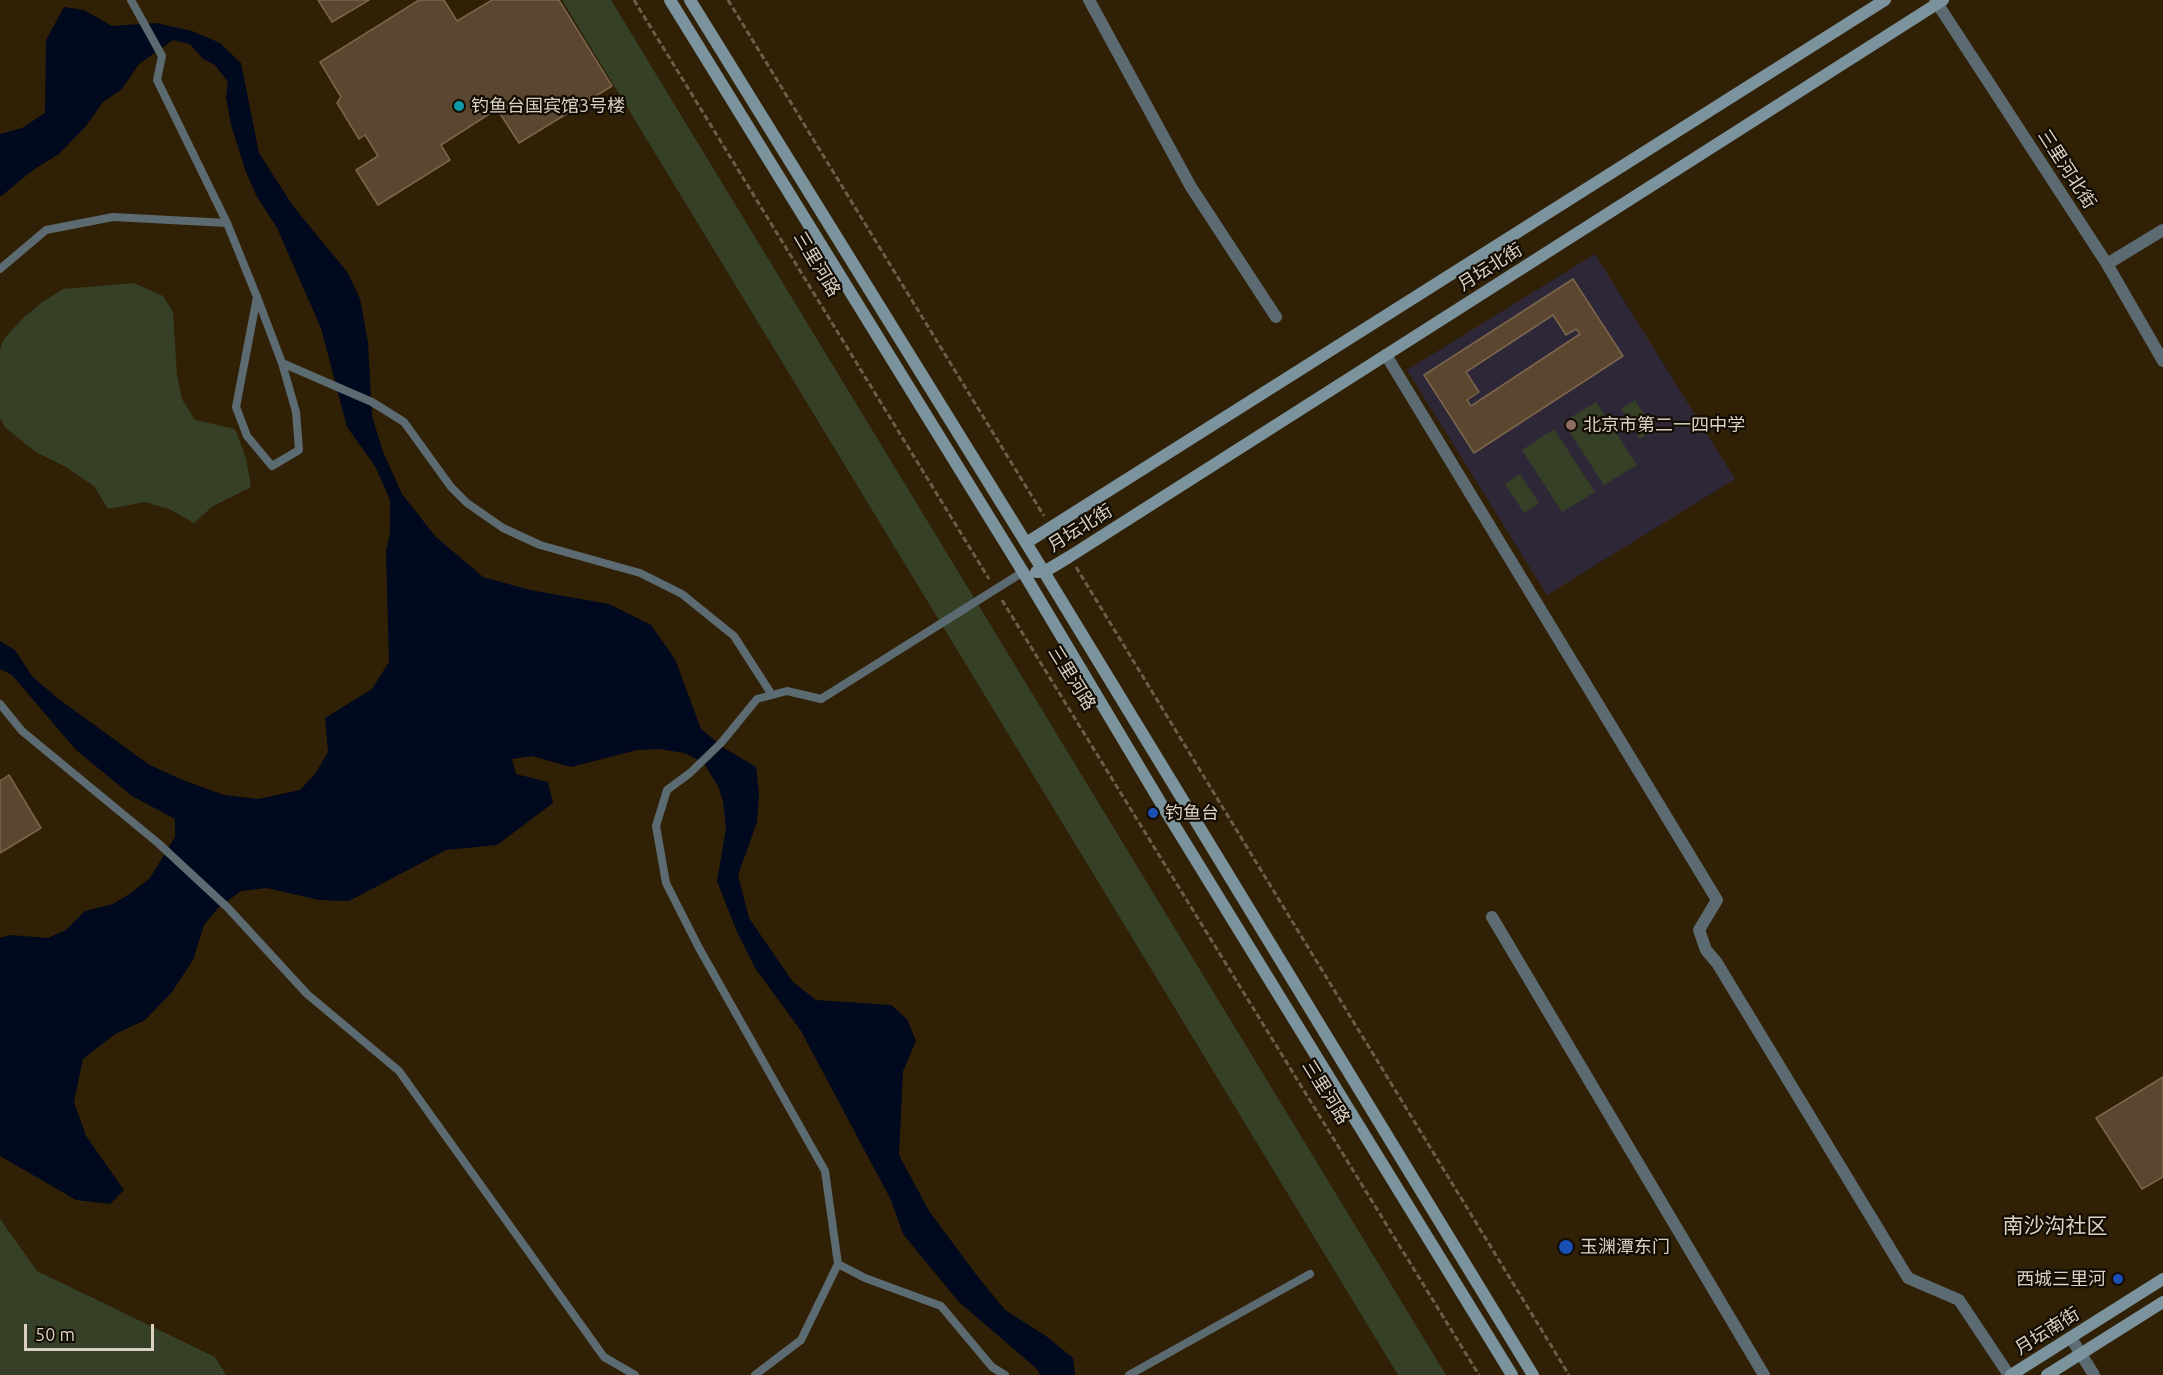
<!DOCTYPE html>
<meta charset="utf-8">
<style>
body{margin:0}
#map{position:relative;width:2163px;height:1375px;overflow:hidden;background:#302006;font-family:Ubuntu,sans-serif}
canvas{display:block}
.scale{position:absolute;left:24px;top:1324px;width:130px;height:27px;box-sizing:border-box;border:3px solid #dbd1c2;border-top:0;padding-left:8px;font-size:18px;line-height:21px;white-space:nowrap;color:#dbd1c2;-webkit-text-stroke:4px #120c03;paint-order:stroke}
</style>
<div id="map">
<canvas width="2163" height="1375"></canvas>
<div class="scale">50 m</div>
</div>
<script>
const g = document.querySelector('canvas').getContext('2d');
g.lineJoin = 'round';
function fillPath(path, color) { g.fillStyle = color; g.fill(path, 'evenodd'); }
const shape = rows => new Path2D(rows.map(r => 'M' + r).join(''));
function strokePath(path, color, width, dash) { g.strokeStyle = color; g.lineWidth = width; g.lineCap = dash ? 'butt' : 'round'; g.setLineDash(dash || []); g.stroke(path); }
function label(font, color, halo, rows, align = 'center') {
  g.font = font + ' Ubuntu,"Noto Sans SC",sans-serif'; g.lineWidth = 4.5; g.setLineDash([]); g.textBaseline = 'middle'; g.strokeStyle = halo; g.fillStyle = color; for (const [text, x, y, turn = 0] of rows) {
    g.save(); g.translate(x, y); g.rotate((+turn || 0) * Math.PI / 180); g.textAlign = isNaN(turn) ? turn : align; if (halo) g.strokeText(text, 0, 0); g.fillText(text, 0, 0); g.restore();
  }
}
fillPath(shape([
 [1595,254,1735,479,1547,595,1407,370]
]), '#2e2737');
fillPath(shape([
 [562,0,611,0,1446,1375,1398,1375],
 [134,283,163,296,173,312,177,376,182,399,195,420,235,429,246,458,251,487,213,506,194,523,169,509,145,502,108,509,94,486,66,467,34,451,5,427,0,418,0,349,4,339,22,319,41,303,63,289],
 [1635,400,1654,429,1640,439,1621,409],
 [1596,402,1637,465,1604,485,1563,422],
 [1554,429,1595,492,1562,512,1522,450],
 [1520,474,1539,503,1524,513,1505,484],
 [0,1219,37,1271,215,1357,226,1375,0,1375]
]), '#354026');
fillPath(shape([
 [64,7,84,10,112,26,156,23,192,31,220,43,241,63,259,153,293,206,348,273,360,299,368,342,372,416,383,452,402,494,435,536,483,577,530,590,609,604,651,625,675,659,701,729,724,748,756,767,759,794,757,822,738,875,749,918,793,982,816,1000,891,1005,907,1019,916,1041,903,1071,899,1155,929,1211,978,1277,1005,1310,1046,1336,1073,1358,1075,1375,1040,1375,1037,1369,959,1302,903,1234,891,1200,801,1031,755,968,737,932,717,881,726,828,723,801,718,786,703,762,684,753,659,749,637,750,571,767,532,756,512,759,516,774,548,782,553,803,497,845,446,850,349,901,319,900,267,888,241,891,218,908,204,925,193,960,172,992,145,1020,115,1034,83,1059,74,1102,86,1136,124,1190,110,1204,76,1200,0,1156,0,938,10,935,48,938,66,930,85,911,113,904,131,893,150,878,175,837,175,819,132,796,76,750,12,675,0,669,0,641,15,650,32,676,56,697,148,764,180,779,224,795,258,799,300,790,315,774,328,752,325,718,372,689,389,662,386,551,390,533,390,500,375,466,347,427,321,328,277,228,256,195,246,172,231,125,226,97,228,82,215,65,203,59,190,44,173,40,139,64,122,89,103,102,86,126,59,154,33,170,0,197,0,134,22,128,45,113,46,40]
]), '#00091d');
const building = shape([
 [318,0,369,0,332,22,318,0],
 [419,0,444,0,457,21,492,0,559,0,612,86,519,143,497,109,441,145,450,160,378,205,356,170,378,156,365,135,359,139,337,103,341,97,320,62,419,0],
 [1573,279,1623,356,1474,453,1424,375,1573,279],
 [1553,315,1566,335,1576,329,1580,334,1471,406,1467,400,1479,392,1466,372,1553,315],
 [9,775,41,828,0,853,0,781,9,775],
 [2163,1077,2163,1177,2142,1189,2096,1118,2163,1077]
]);
fillPath(building, '#5b472f');
strokePath(building, '#7b654c', 1.5);
strokePath(shape([
 [634,0,989,579],
 [728,0,1044,516],
 [1076,567,1569,1375],
 [1002,600,1479,1375]
]), '#6b5d47', 3, [6, 3]);
strokePath(shape([
 [131,0,162,56,157,80,227,223,257,297,282,363,296,412,299,450,272,466,247,436,236,407,257,297],
 [0,269,46,230,113,217,227,223],
 [282,363,372,402,404,422,451,487,467,503,503,528,540,545,640,573,682,594,734,636,772,695],
 [0,704,22,731,158,843,228,908,307,994,399,1071,604,1357,635,1375],
 [838,1264,865,1278,941,1306,992,1367,1005,1375],
 [755,1375,801,1340,838,1264,825,1171,699,948,666,883,656,826,667,790,690,773,721,743,757,699,787,691,821,699,1023,572],
 [1129,1375,1310,1274]
]), '#5c6b71', 8);
strokePath(shape([
 [1089,0,1191,187,1276,317],
 [1935,0,2107,264,2163,361],
 [2107,264,2163,230],
 [1386,355,1717,900,1699,930,1706,950,1717,963,1908,1278,1959,1300,2009,1375],
 [1492,917,1764,1375],
 [2071,1338,2094,1375]
]), '#5c6b71', 12);
strokePath(shape([
 [670,0,1023,572,1162,805,1512,1375],
 [690,0,1044,572,1533,1375],
 [1026,543,1885,0],
 [1036,572,1044,572,1069,557,1943,0],
 [2011,1375,2163,1279],
 [2047,1375,2163,1302]
]), '#7b939d', 12);
for (const [x, y, r, color] of [
 [459,106,6,"#0f9aa8"],
 [1571,425,6,"#8d6e63"],
 [1153,813,6,"#1a4fb4"],
 [1566,1247,8,"#1a4fb4"],
 [2118,1279,6,"#1a4fb4"]
]) { const dot = new Path2D(); dot.arc(x, y, r, 0, 2 * Math.PI); g.fillStyle = color; g.fill(dot); strokePath(dot, '#120c03', 2); }
label('18px', '#dbd1c2', '#120c03', [
 ["钓鱼台国宾馆3号楼",471,106],
 ["北京市第二一四中学",1583,425],
 ["钓鱼台",1165,813],
 ["玉渊潭东门",1580,1247],
 ["西城三里河",2106,1279,"right"]
], 'left');
label('18px', '#dbd1c2', '#120c03', [
 ["三里河北街",2067,169,57],
 ["三里河路",817,264,59],
 ["月坛北街",1490,267,-32],
 ["月坛北街",1080,528,-32],
 ["三里河路",1072,678,58],
 ["三里河路",1326,1092,58],
 ["月坛南街",2047,1331,-32]
]);
label('21px', '#dbd1c2', '#120c03', [
 ["南沙沟社区",2055,1226]
]);
</script>
